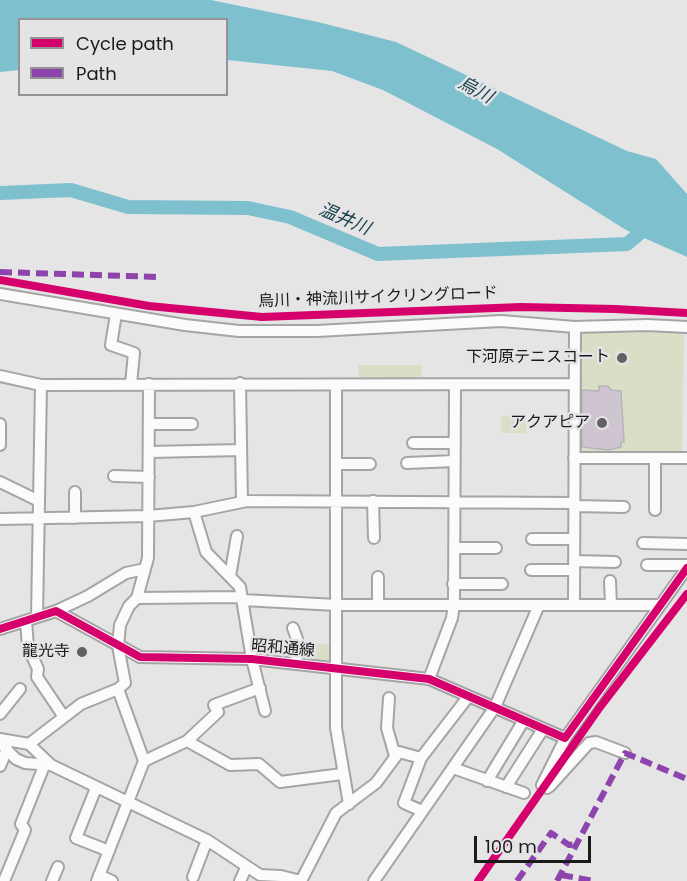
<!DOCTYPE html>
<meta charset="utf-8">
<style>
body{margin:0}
#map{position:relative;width:687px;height:881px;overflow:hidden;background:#e5e5e6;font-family:Poppins,sans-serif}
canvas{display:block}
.legend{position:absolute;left:18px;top:18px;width:210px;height:78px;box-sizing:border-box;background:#e4e4e7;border:2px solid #939395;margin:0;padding:8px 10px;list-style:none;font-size:18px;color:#1a1a1b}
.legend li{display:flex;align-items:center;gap:12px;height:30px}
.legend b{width:30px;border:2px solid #939395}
.scale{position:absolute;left:474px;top:836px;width:117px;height:27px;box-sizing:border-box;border:3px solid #1a1a1b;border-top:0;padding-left:8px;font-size:18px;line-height:21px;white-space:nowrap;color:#1a1a1b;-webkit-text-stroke:4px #e4e4e7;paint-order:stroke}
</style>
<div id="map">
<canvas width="687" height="881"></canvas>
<ul class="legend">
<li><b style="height:8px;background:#d6006c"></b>Cycle path</li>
<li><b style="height:8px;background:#8e44ad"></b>Path</li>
</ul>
<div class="scale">100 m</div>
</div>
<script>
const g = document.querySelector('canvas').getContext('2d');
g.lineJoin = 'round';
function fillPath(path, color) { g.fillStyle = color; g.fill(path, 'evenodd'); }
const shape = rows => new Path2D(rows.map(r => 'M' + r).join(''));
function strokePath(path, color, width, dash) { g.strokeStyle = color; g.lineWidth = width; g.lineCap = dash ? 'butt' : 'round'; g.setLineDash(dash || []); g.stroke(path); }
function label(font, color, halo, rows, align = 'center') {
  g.font = font + ' Poppins,"Noto Sans JP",sans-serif'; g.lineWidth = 5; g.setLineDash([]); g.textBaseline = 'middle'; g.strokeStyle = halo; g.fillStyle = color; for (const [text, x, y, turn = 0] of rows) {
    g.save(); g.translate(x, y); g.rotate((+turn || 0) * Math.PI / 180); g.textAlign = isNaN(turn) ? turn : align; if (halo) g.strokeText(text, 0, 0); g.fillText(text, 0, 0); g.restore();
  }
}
fillPath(shape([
 [590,328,684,333,682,454,582,452,578,448,579,332],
 [358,365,421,365,422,382,359,382],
 [501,416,526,416,526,433,501,433],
 [301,643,332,644,331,664,300,660]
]), '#d8dfc6');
fillPath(shape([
 [0,0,211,0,318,22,396,42,627,151,656,159,687,194,687,257,626,230,497,149,383,90,332,71,227,60,226,20,20,20,19,70,0,72]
]), '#7ec0ce');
strokePath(shape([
 [0,193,71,190,128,207,248,208,290,217,378,254,627,244,652,223]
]), '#7ec0ce', 14);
const building = shape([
 [599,386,608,386,611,390,621,391,624,442,621,442,621,447,608,450,582,447,582,390,599,391,599,386]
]);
fillPath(building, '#cec5d1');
strokePath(building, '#b5b5b6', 1.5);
const minor = shape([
 [0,294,185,325,239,331,317,331,501,321,575,327,647,325,687,327],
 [116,314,111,345,134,353,131,384],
 [0,376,41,385,575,384],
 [240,383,242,502],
 [336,385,336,728,349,804],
 [0,424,0,445],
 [149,424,192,424],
 [413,443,455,443],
 [149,452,241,450],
 [574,458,687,458],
 [655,458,655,510],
 [407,463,455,461],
 [336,464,370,464],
 [114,476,149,477],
 [0,482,39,501],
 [373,501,374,538],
 [574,506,624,507],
 [194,512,206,552,240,587,252,659,265,711],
 [75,518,75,492],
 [0,519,148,516,194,512,247,501,574,503],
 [532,539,574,539],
 [643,543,687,544],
 [454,548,496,548],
 [574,561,615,562],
 [647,565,687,565],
 [531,570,574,570],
 [230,576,237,536],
 [378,577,378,603],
 [610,581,611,605],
 [453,584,502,584],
 [137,598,238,597,243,600,336,605,660,605],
 [574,605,575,327],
 [56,611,88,596,126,573,145,569],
 [37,617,41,385],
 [26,621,28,647,38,669,37,677,64,717],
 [293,628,297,639,296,664],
 [0,629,56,611,140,657,252,659,429,679,565,738],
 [429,679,452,618,454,604,455,385],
 [389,698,387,728,395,756],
 [0,714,20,689],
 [0,739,29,744,51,765],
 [187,741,230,765,259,764,280,782,342,774],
 [0,743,16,759,25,763,51,765,207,840,260,875,281,876,301,881],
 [29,744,81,704,118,689],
 [625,753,596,742,589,743,550,786,547,788,542,785,566,737,687,568],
 [144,761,187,741,218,712,214,705,260,688],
 [0,766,7,749],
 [453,768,524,793],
 [487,781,524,720],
 [506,787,543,729],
 [96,788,76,838,109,851],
 [422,811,404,803,421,758,468,697],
 [99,875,112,881],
 [193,877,207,840],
 [4,881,25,830,21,824,44,766],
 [52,881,58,867],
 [97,881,144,761,118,689,125,683,118,646,120,625,129,606,137,598,148,558,149,384],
 [240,881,246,868],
 [301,881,336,813,376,783,399,752,421,758],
 [374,881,495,707,539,605]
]);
strokePath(minor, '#a5a5a6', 14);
strokePath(minor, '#fbfbfb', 10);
strokePath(shape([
 [0,272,159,277],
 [561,875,594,881],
 [517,881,551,833,569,845,577,844],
 [557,881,625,753,687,779]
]), '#8e44ad', 6, [12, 6]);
strokePath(shape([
 [0,280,149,306,262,317,521,307,615,309,687,313],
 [0,629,56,611,140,657,252,659,429,679,565,738,687,568],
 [478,881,600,707,687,594]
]), '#d6006c', 8);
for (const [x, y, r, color] of [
 [622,358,6,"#616162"],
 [602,423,6,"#616162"],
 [82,652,6,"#616162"]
]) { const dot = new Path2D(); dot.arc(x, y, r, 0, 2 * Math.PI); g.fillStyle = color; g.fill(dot); strokePath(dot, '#e4e4e7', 2); }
label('16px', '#1a1a1b', '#e4e4e7', [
 ["烏川・神流川サイクリングロード",378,298,-2],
 ["昭和通線",283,649,5]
]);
label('16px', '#1a1a1b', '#e4e4e7', [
 ["下河原テニスコート",610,358],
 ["アクアピア",590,423],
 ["龍光寺",70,652]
], 'right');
label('italic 18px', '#143f48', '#e4e4e7', [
 ["烏川",475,91,28],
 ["温井川",344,220,23]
]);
</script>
